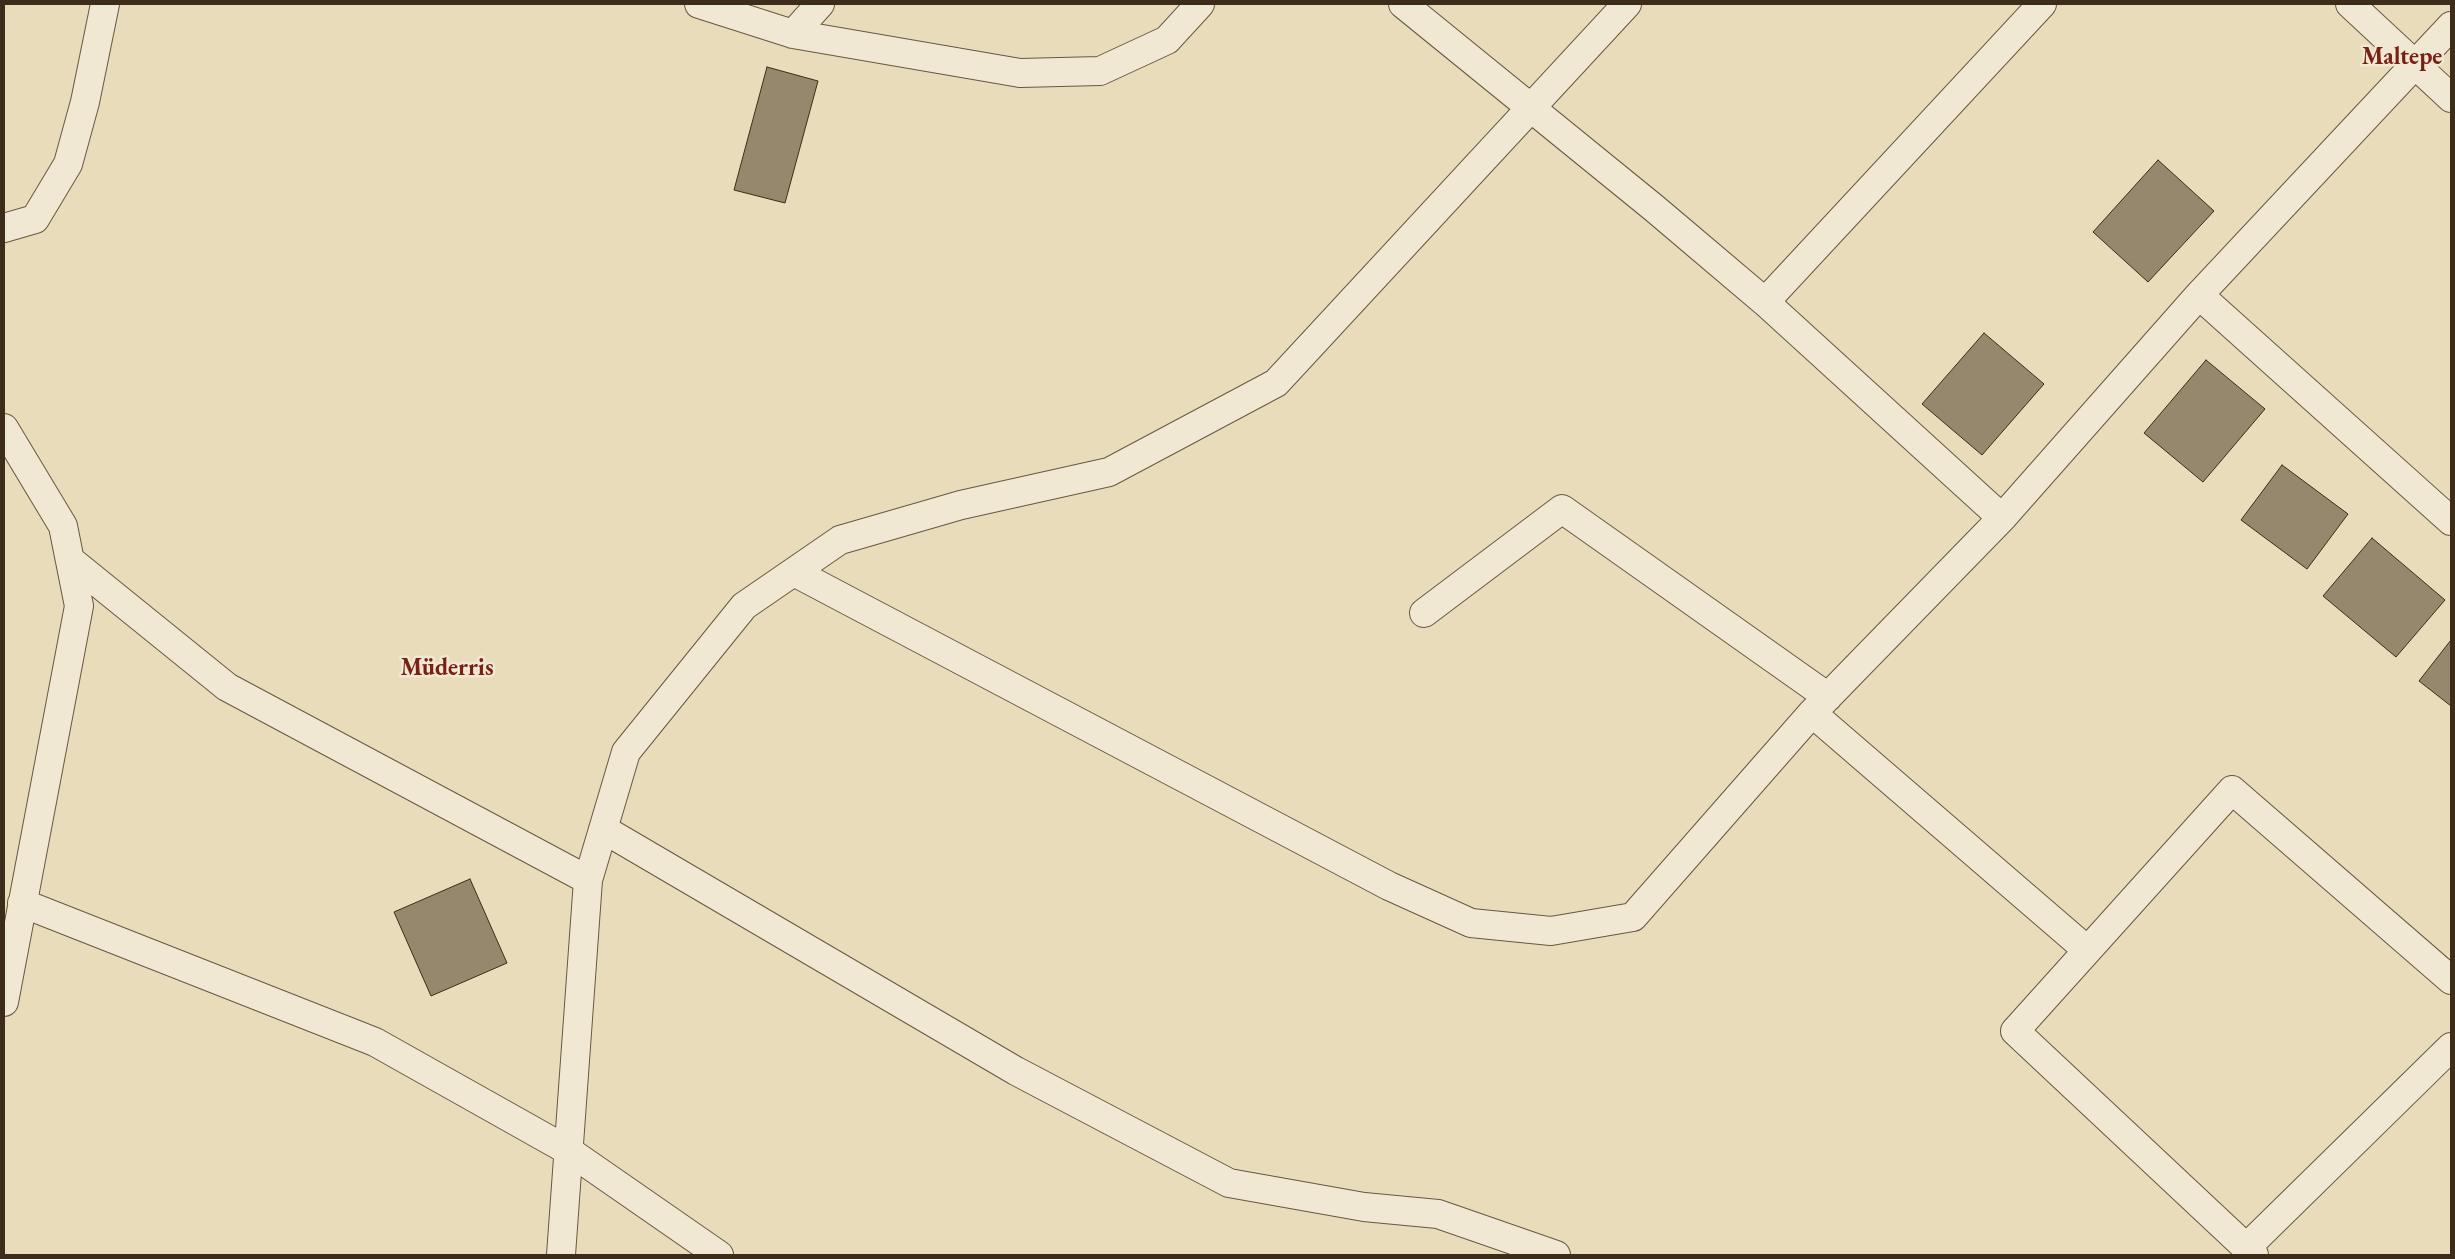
<!DOCTYPE html>
<meta charset="utf-8">
<style>
body{margin:0}
#map{position:relative;width:2455px;height:1259px;overflow:hidden;background:#e9dcbb;font-family:"EB Garamond",serif}
canvas{display:block}
.frame{position:absolute;inset:0;border:5px solid #3c2c19;pointer-events:none}
</style>
<div id="map">
<canvas width="2455" height="1259"></canvas>
<div class="frame"></div>
</div>
<script>
const g = document.querySelector('canvas').getContext('2d');
g.lineJoin = 'round';
function fillPath(path, color) { g.fillStyle = color; g.fill(path, 'evenodd'); }
const shape = rows => new Path2D(rows.map(r => 'M' + r).join(''));
function strokePath(path, color, width, dash) { g.strokeStyle = color; g.lineWidth = width; g.lineCap = dash ? 'butt' : 'round'; g.setLineDash(dash || []); g.stroke(path); }
function label(font, color, halo, rows, align = 'center') {
  g.font = font + ' "EB Garamond",serif'; g.lineWidth = 5; g.setLineDash([]); g.textBaseline = 'middle'; g.strokeStyle = halo; g.fillStyle = color; for (const [text, x, y, turn = 0] of rows) {
    g.save(); g.translate(x, y); g.rotate((+turn || 0) * Math.PI / 180); g.textAlign = isNaN(turn) ? turn : align; if (halo) g.strokeText(text, 0, 0); g.fillText(text, 0, 0); g.restore();
  }
}
const building = shape([
 [767,67,818,81,785,203,734,190,767,67],
 [2158,160,2214,211,2148,282,2093,232,2158,160],
 [1984,333,2044,384,1982,455,1922,404,1984,333],
 [2206,360,2265,409,2203,482,2144,433,2206,360],
 [2282,465,2348,514,2307,569,2241,520,2282,465],
 [2372,538,2445,600,2396,657,2323,596,2372,538],
 [2451,640,2451,706,2419,681,2451,640],
 [470,879,507,963,431,996,394,912,470,879]
]);
fillPath(building, '#96886d');
strokePath(building, '#3c2c19', 1);
const minor = shape([
 [699,4,793,34,1020,73,1100,71,1167,40,1200,4],
 [1403,4,1654,208,1765,302,2002,518],
 [2350,4,2451,98],
 [793,34,820,4],
 [4,228,35,219,68,164,85,102,105,4],
 [2199,295,2451,521],
 [1765,302,2042,4],
 [4,428,63,526,79,606,4,1002],
 [70,560,227,687,588,880],
 [794,572,1389,886,1471,923,1551,931,1633,917,1812,713],
 [1424,613,1562,509,1828,697],
 [603,829,1016,1071,1229,1183,1364,1207,1438,1214,1556,1255],
 [22,903,375,1042,569,1151,719,1255],
 [2087,950,1812,713,2002,518,2199,295,2451,26],
 [2246,1248,2451,1047],
 [561,1255,588,880,626,752,744,606,840,540,961,505,1109,472,1276,383,1627,4],
 [2254,1255,2015,1031,2232,790,2451,980]
]);
strokePath(minor, '#675842', 30);
strokePath(minor, '#f1e8d3', 28);
label('bold 24px', '#7a1f14', '#f1e8d3', [
 ["Maltepe",2402,57],
 ["Müderris",447,668]
]);
</script>
